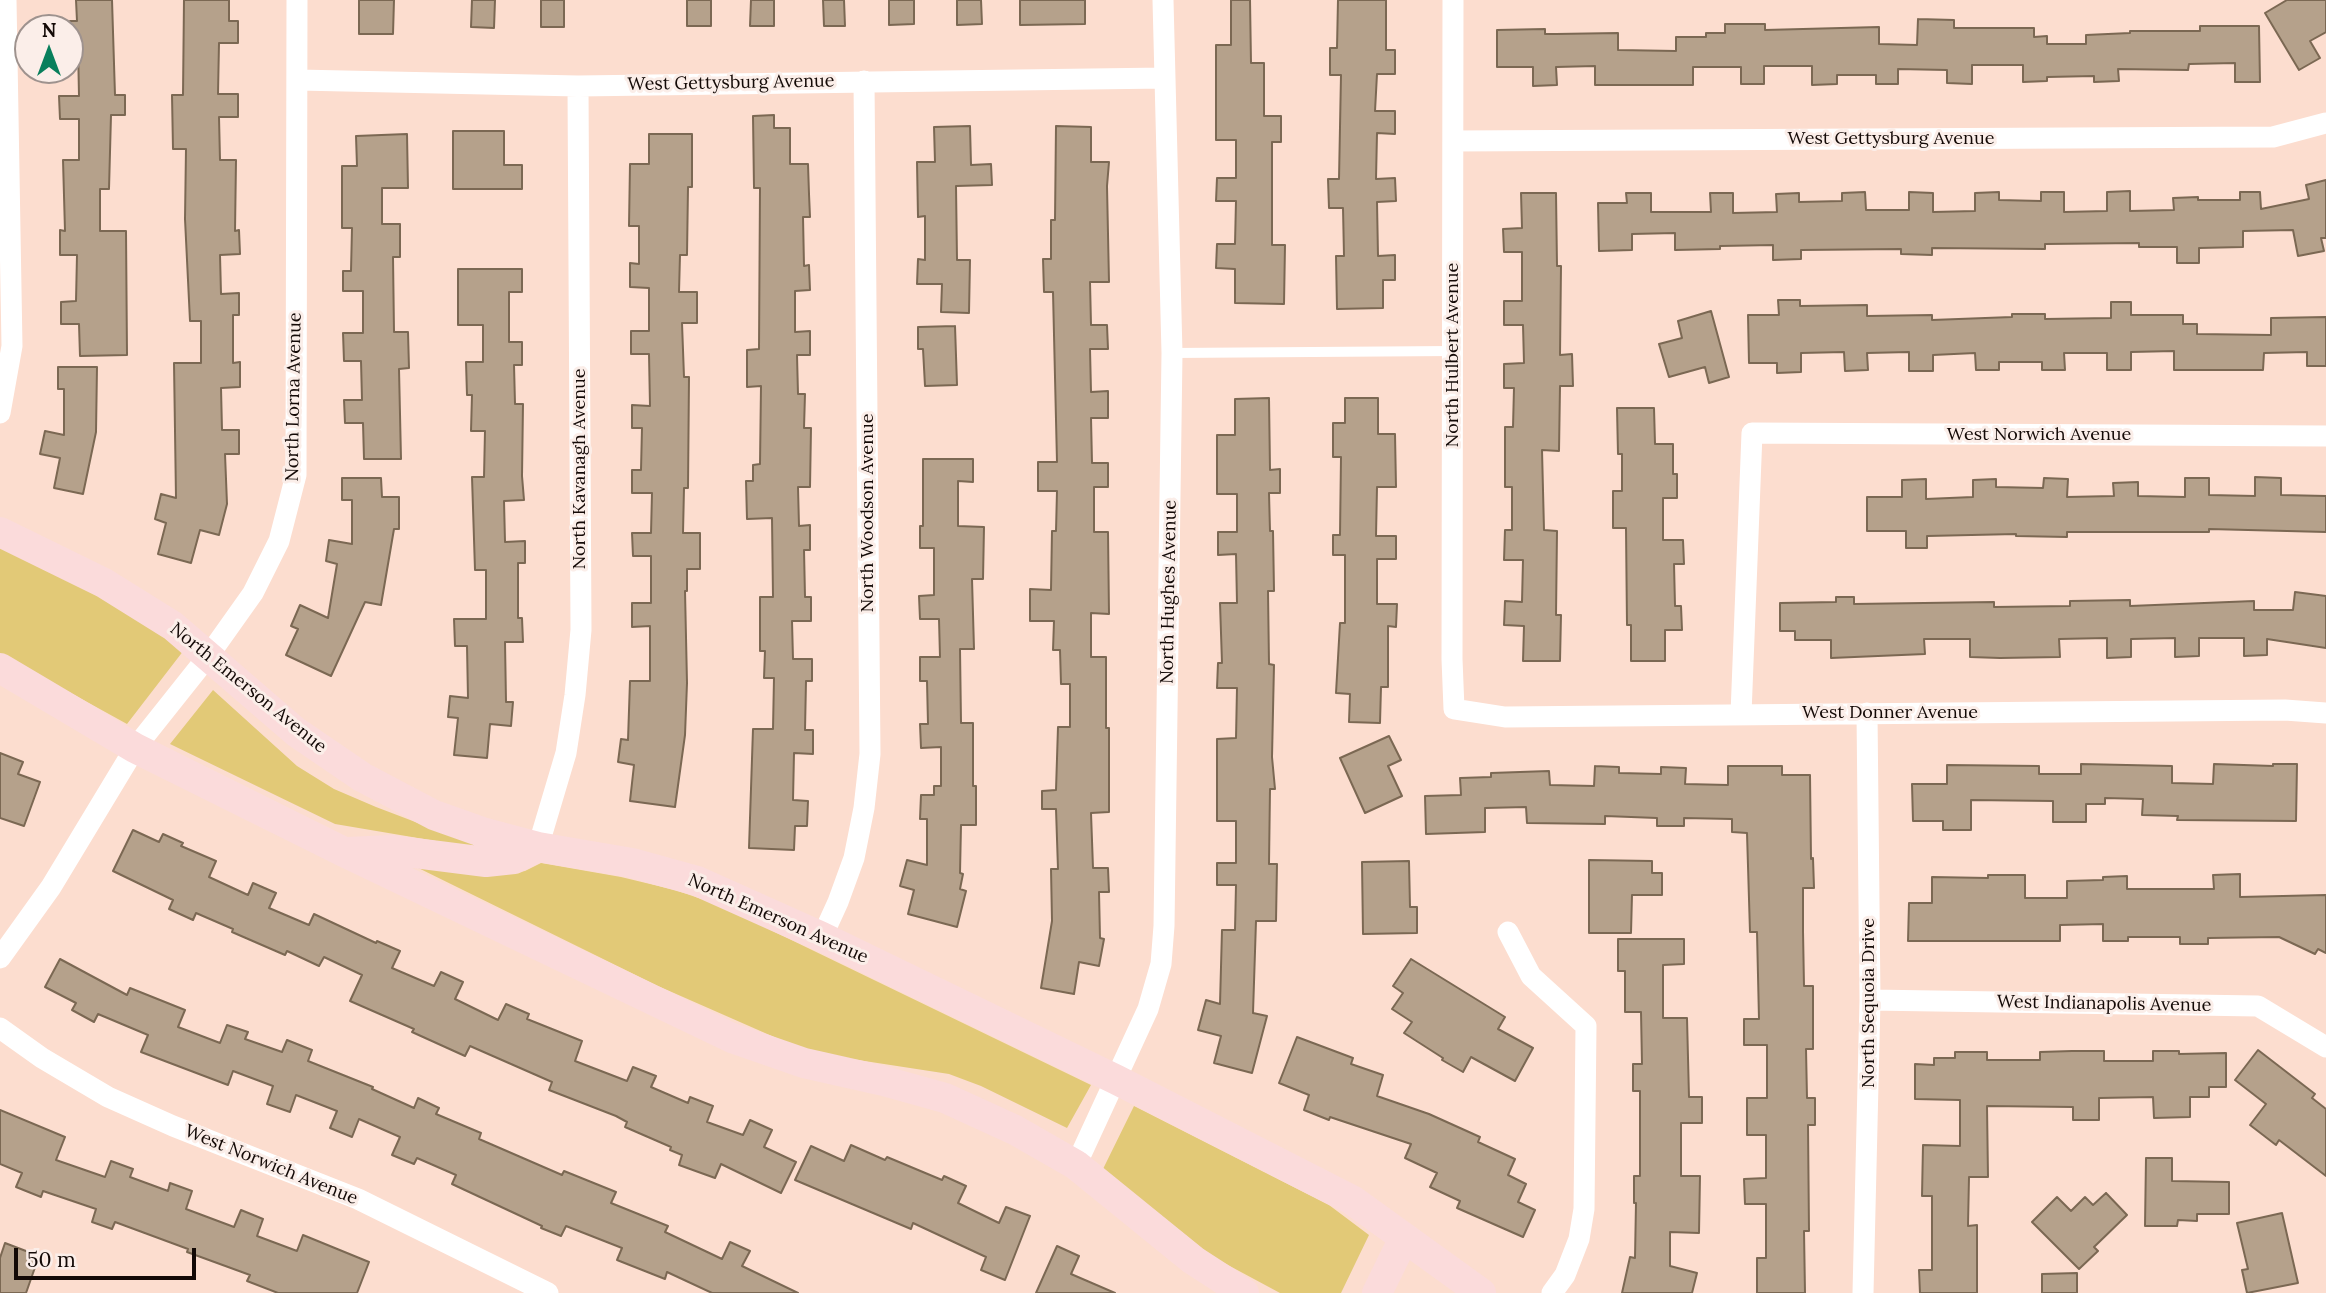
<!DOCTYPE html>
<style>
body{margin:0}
#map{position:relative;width:2326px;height:1293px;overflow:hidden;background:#fcddcf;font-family:Lora,serif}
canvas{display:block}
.north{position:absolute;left:14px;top:14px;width:70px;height:70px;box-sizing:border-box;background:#fbeee9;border:2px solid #9e928e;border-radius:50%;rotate:0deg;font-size:19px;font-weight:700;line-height:28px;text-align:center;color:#130906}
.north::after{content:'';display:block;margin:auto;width:24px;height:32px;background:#097f5c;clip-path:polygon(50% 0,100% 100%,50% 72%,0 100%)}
.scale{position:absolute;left:14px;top:1248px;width:182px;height:32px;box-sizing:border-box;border:4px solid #130906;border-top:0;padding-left:9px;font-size:21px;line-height:24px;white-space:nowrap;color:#130906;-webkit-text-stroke:5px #fbeee9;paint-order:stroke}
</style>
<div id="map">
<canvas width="2326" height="1293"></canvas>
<div class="north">N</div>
<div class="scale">50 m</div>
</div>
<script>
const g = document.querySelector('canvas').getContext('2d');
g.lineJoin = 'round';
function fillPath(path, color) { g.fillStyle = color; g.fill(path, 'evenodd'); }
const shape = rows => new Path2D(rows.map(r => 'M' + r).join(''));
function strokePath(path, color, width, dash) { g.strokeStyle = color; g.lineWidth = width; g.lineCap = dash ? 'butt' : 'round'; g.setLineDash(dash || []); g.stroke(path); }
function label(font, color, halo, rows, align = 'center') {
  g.font = font + ' Lora,serif'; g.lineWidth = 6; g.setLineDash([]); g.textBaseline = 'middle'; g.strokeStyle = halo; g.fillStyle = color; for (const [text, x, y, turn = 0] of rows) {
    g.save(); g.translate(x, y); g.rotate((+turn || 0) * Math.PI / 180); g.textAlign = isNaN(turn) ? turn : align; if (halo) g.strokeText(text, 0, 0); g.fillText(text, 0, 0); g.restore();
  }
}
fillPath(shape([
 [0,547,124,609,184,650,127,724,0,654],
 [213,690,297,766,334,789,376,807,489,850,335,824,170,744],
 [396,857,507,874,525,871,541,863,621,877,675,890,719,905,1091,1085,1067,1128,981,1086,949,1074,832,1056,790,1044,658,986],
 [1134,1106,1329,1205,1369,1235,1341,1293,1280,1293,1213,1257,1103,1169]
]), '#e2c977');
const building = shape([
 [76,0,112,0,115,95,125,95,125,115,111,115,109,189,100,189,100,231,126,231,127,355,80,356,79,324,61,324,61,302,76,301,77,255,60,255,60,230,65,231,63,160,79,160,79,119,60,119,59,96,79,96,78,45,70,45,70,21,77,21,76,0],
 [184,0,229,0,229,21,238,21,238,43,219,43,218,94,238,94,238,117,219,117,220,160,236,160,235,231,239,230,240,254,220,255,221,294,239,293,239,315,233,315,233,363,240,362,240,387,221,388,222,430,239,430,239,454,225,454,227,504,219,535,200,530,191,563,158,554,166,523,155,519,161,494,176,498,174,363,201,363,201,321,190,321,185,219,186,149,173,149,172,95,183,95,184,0],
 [359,0,394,0,393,34,359,34,359,0],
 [472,0,495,0,494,28,471,27,472,0],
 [541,0,564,0,564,27,541,27,541,0],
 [687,0,711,0,711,26,687,26,687,0],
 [751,0,774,0,774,26,750,26,751,0],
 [823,0,844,0,845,26,824,26,823,0],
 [889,0,914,0,914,24,889,25,889,0],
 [957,0,981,0,982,24,957,25,957,0],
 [1020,0,1085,0,1085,24,1020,25,1020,0],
 [1231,0,1250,0,1251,63,1264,63,1264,116,1281,116,1281,142,1272,142,1272,245,1285,245,1284,304,1235,303,1235,269,1216,268,1217,244,1235,244,1236,201,1216,201,1217,178,1236,178,1236,140,1216,140,1216,45,1231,45,1231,0],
 [1338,0,1386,0,1386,50,1395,50,1395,74,1377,74,1375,111,1395,111,1395,134,1377,133,1376,179,1395,178,1396,201,1377,202,1378,256,1395,255,1395,280,1383,280,1383,308,1337,309,1336,256,1344,256,1343,208,1329,208,1328,179,1339,179,1341,75,1330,75,1330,48,1337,48,1338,0],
 [2287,0,2326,0,2326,32,2310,41,2320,58,2299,70,2265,13,2287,0],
 [1918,19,1954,20,1954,28,2034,28,2034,37,2047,36,2047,44,2086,44,2086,35,2130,33,2130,31,2200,31,2200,26,2259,26,2260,82,2235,82,2235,63,2189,64,2188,70,2118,69,2119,81,2094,82,2094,76,2047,77,2047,81,2023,82,2023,65,1972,65,1972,84,1947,83,1947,70,1898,69,1898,84,1876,84,1876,75,1837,75,1837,84,1812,85,1812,66,1764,66,1764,84,1741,84,1741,67,1693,67,1693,85,1595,85,1595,66,1556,67,1557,85,1533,86,1533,67,1497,67,1497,30,1545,29,1545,34,1556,34,1618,33,1618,50,1676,51,1676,37,1706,37,1706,33,1725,33,1725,24,1765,24,1765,30,1879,27,1879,44,1917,45,1918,19],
 [774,115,774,128,790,128,790,164,808,164,809,194,810,217,803,217,804,266,809,265,810,290,795,291,795,332,810,331,810,355,797,355,798,394,805,394,804,428,811,428,810,487,798,487,799,526,810,525,810,550,804,550,805,597,811,597,811,621,792,621,793,659,812,659,812,681,806,681,805,730,813,730,813,754,794,753,793,800,808,801,807,826,795,826,794,850,749,848,753,729,773,729,774,678,764,678,765,651,760,651,760,597,773,597,772,518,747,519,746,481,753,481,753,465,760,464,761,386,747,387,747,350,759,349,760,188,754,188,753,116,774,115],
 [970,126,971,165,991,164,992,185,956,186,957,260,970,260,969,313,941,312,942,284,917,284,918,259,925,260,925,216,918,217,917,162,935,162,934,127,970,126],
 [1056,126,1091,127,1091,162,1109,162,1107,186,1109,282,1090,282,1091,325,1107,325,1108,349,1090,349,1091,392,1108,391,1108,418,1091,418,1092,463,1108,463,1108,487,1094,487,1094,532,1108,532,1109,614,1091,613,1091,657,1106,657,1106,728,1109,728,1109,812,1091,813,1093,868,1108,868,1109,892,1099,892,1100,938,1104,939,1099,966,1079,962,1074,994,1041,988,1052,921,1051,869,1058,869,1056,809,1042,809,1042,791,1056,790,1058,727,1070,727,1070,684,1061,684,1060,650,1053,650,1054,621,1030,621,1030,589,1051,590,1052,531,1056,531,1057,491,1038,491,1038,462,1057,462,1053,292,1044,292,1043,259,1051,259,1051,220,1055,220,1056,126],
 [453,131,504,131,504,165,522,165,522,189,453,189,453,131],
 [407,134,408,188,382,188,382,224,400,224,400,257,393,257,394,332,408,332,409,368,399,369,401,459,364,459,363,423,345,423,344,400,362,400,361,361,344,361,343,333,363,333,363,291,343,291,343,271,351,271,352,228,342,228,342,166,357,166,356,136,407,134],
 [649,134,692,134,692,187,688,187,687,255,680,255,679,292,697,292,697,323,682,323,684,377,689,377,688,488,684,488,683,533,700,533,700,569,687,569,687,591,685,591,687,683,685,735,675,807,630,801,634,765,618,762,621,739,628,740,630,681,650,681,650,626,632,627,632,603,651,603,651,556,633,556,632,533,651,533,652,493,632,493,632,470,641,470,642,428,632,428,632,405,650,406,649,354,631,354,631,331,649,331,649,288,630,287,630,263,639,264,639,226,629,226,630,164,649,164,649,134],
 [2326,180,2326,238,2321,238,2324,251,2298,256,2293,230,2243,231,2243,247,2199,248,2199,263,2177,263,2177,247,2139,247,2139,243,2045,244,2045,249,1932,248,1932,255,1901,254,1901,249,1801,250,1801,259,1773,260,1773,245,1720,246,1720,249,1675,250,1675,233,1632,234,1632,250,1599,251,1598,203,1627,203,1626,193,1651,193,1651,212,1711,212,1710,193,1733,193,1733,213,1777,212,1776,194,1799,193,1799,202,1842,201,1842,193,1865,192,1866,210,1909,210,1909,192,1933,193,1933,212,1975,211,1975,193,1999,192,1999,200,2041,201,2041,192,2064,192,2064,212,2107,211,2107,192,2130,191,2130,211,2174,210,2173,198,2198,197,2198,200,2240,200,2240,192,2260,192,2261,209,2309,199,2306,185,2326,180],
 [1521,193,1556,193,1557,266,1561,266,1560,355,1572,354,1573,386,1560,386,1559,451,1542,450,1544,530,1557,531,1556,615,1561,615,1560,661,1523,661,1524,626,1504,625,1505,601,1522,602,1523,560,1504,560,1505,530,1512,530,1512,487,1505,487,1505,427,1513,427,1514,388,1504,388,1504,364,1524,363,1523,325,1504,325,1504,301,1522,301,1522,252,1504,252,1503,229,1522,228,1521,193],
 [458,269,522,269,522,292,509,292,509,342,522,342,522,365,514,365,515,404,523,404,522,476,524,500,504,501,505,542,525,541,525,563,518,563,518,618,522,618,523,642,505,642,506,702,513,702,511,726,490,724,487,758,454,755,458,718,448,717,450,696,468,698,467,646,455,646,454,619,486,619,486,570,475,570,472,477,484,477,485,431,471,431,472,395,467,395,466,362,483,362,483,325,458,325,458,269],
 [1778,300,1800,300,1800,306,1867,305,1867,316,1932,315,1932,320,2012,317,2012,314,2045,314,2045,319,2111,318,2111,302,2131,302,2131,315,2183,315,2183,324,2197,324,2197,334,2271,335,2271,318,2326,317,2326,366,2307,366,2307,352,2264,353,2263,370,2174,370,2174,351,2131,352,2131,370,2107,370,2107,353,2064,353,2065,370,2042,370,2042,362,1999,362,1999,370,1976,370,1975,353,1933,355,1933,371,1909,371,1909,352,1867,353,1868,370,1845,371,1844,352,1801,353,1801,372,1777,373,1777,363,1749,363,1748,315,1779,315,1778,300],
 [1711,311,1729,377,1709,383,1705,367,1669,377,1659,344,1682,338,1678,321,1711,311],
 [955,326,957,385,925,386,923,349,918,349,918,327,955,326],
 [58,367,97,367,96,432,83,494,54,488,60,458,40,454,45,431,64,435,64,389,58,389,58,367],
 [1269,398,1270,470,1280,469,1280,493,1269,493,1270,531,1273,531,1274,591,1268,591,1269,664,1274,665,1272,757,1275,789,1270,789,1269,864,1277,864,1276,921,1256,921,1253,1013,1267,1016,1252,1073,1214,1063,1221,1036,1198,1030,1206,1000,1220,1004,1222,930,1235,930,1236,885,1217,885,1217,863,1236,863,1236,821,1217,821,1217,739,1236,738,1237,688,1217,688,1218,663,1222,663,1220,603,1237,603,1236,554,1218,555,1218,532,1237,532,1237,494,1217,494,1217,435,1235,435,1235,399,1269,398],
 [1345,398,1378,398,1378,434,1395,434,1396,487,1377,487,1376,536,1396,536,1396,559,1377,559,1377,604,1397,604,1396,627,1388,626,1388,687,1381,687,1380,723,1349,722,1350,694,1336,693,1340,623,1345,623,1345,555,1333,555,1333,535,1340,535,1341,457,1333,457,1333,423,1345,423,1345,398],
 [1617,408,1654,408,1655,444,1673,444,1673,474,1677,474,1677,498,1663,498,1663,540,1683,540,1684,564,1674,564,1675,606,1681,606,1682,630,1665,630,1665,661,1631,661,1631,625,1627,625,1626,528,1613,528,1613,491,1622,491,1622,454,1618,454,1617,408],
 [923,459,973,459,973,482,958,481,958,526,984,527,983,579,972,579,974,649,960,649,961,723,973,723,973,786,976,786,976,825,961,825,960,873,963,874,960,889,966,891,957,927,908,914,914,890,900,886,907,860,927,865,927,819,920,819,921,795,934,795,934,786,941,786,941,747,921,748,920,724,928,724,927,681,920,681,920,657,940,657,939,619,920,619,919,596,934,595,934,548,920,548,920,526,923,526,923,459],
 [2255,477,2281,478,2281,495,2326,496,2326,532,2209,529,2209,532,2067,532,2067,537,2016,536,2016,534,1927,536,1927,548,1906,548,1906,531,1867,531,1867,497,1902,497,1902,480,1926,479,1926,499,1973,497,1973,480,1996,479,1996,487,2043,488,2044,478,2068,479,2067,497,2114,496,2113,483,2138,482,2138,496,2185,497,2185,478,2209,478,2209,495,2255,496,2255,477],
 [342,478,381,478,382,497,399,497,399,529,394,529,381,605,365,602,331,676,286,655,298,629,291,626,300,605,328,618,337,564,326,561,329,540,352,544,352,500,342,500,342,478],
 [2295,592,2326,596,2326,648,2267,639,2267,655,2244,656,2244,638,2199,638,2199,656,2175,657,2175,638,2131,639,2131,657,2107,658,2107,638,2059,639,2060,657,2000,658,1970,657,1970,639,1924,639,1925,654,1831,658,1831,640,1795,640,1795,631,1780,631,1780,603,1836,602,1836,597,1854,597,1854,604,1994,602,1994,607,2070,606,2070,601,2130,600,2130,606,2254,601,2254,610,2293,610,2295,592],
 [1389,736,1401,760,1388,766,1402,796,1365,813,1340,758,1389,736],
 [0,753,23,762,18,774,40,782,24,826,0,818,0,753],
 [2081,764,2172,766,2172,783,2213,784,2214,764,2273,766,2273,764,2297,764,2296,821,2177,820,2178,816,2142,815,2143,799,2105,798,2105,804,2086,804,2086,822,2053,822,2053,801,1971,800,1971,830,1943,830,1943,821,1913,821,1912,784,1947,784,1947,765,2039,766,2039,774,2081,774,2081,764],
 [1595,766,1619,767,1619,773,1661,774,1661,767,1686,768,1685,784,1728,785,1728,766,1782,766,1782,775,1810,775,1811,859,1813,858,1814,888,1803,888,1803,931,1804,986,1813,986,1813,1049,1806,1049,1807,1098,1815,1098,1815,1125,1808,1125,1809,1231,1804,1231,1805,1293,1757,1293,1757,1258,1766,1258,1766,1204,1745,1204,1744,1179,1766,1178,1766,1135,1747,1135,1747,1098,1767,1098,1767,1045,1744,1045,1744,1019,1759,1019,1757,932,1750,932,1747,833,1732,832,1732,819,1684,818,1684,826,1657,826,1657,818,1605,816,1605,824,1527,823,1526,807,1485,808,1485,832,1426,834,1425,796,1461,795,1460,778,1491,777,1491,773,1549,771,1550,785,1594,786,1595,766],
 [133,830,159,842,163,834,183,843,181,846,216,861,209,877,248,895,253,883,276,893,269,908,309,925,314,914,376,943,377,941,400,951,392,968,434,986,441,972,463,982,455,999,498,1020,506,1004,529,1014,527,1019,582,1041,575,1061,627,1081,633,1067,656,1076,651,1087,688,1103,690,1097,713,1106,707,1122,743,1135,750,1120,772,1130,764,1147,796,1162,781,1193,721,1164,715,1178,679,1165,682,1155,670,1150,671,1147,625,1127,627,1122,616,1116,549,1090,552,1082,470,1046,465,1056,412,1032,414,1029,350,1001,362,975,324,957,319,966,287,951,285,955,232,932,233,929,196,913,193,920,169,909,173,900,113,871,133,830],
 [1589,860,1652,861,1652,873,1662,873,1662,895,1632,895,1631,933,1589,933,1589,860],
 [1409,861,1410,907,1417,907,1417,933,1363,934,1362,862,1409,861],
 [2240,874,2240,897,2326,895,2326,953,2318,949,2315,954,2279,937,2208,938,2208,944,2180,944,2180,937,2128,937,2128,941,2103,941,2103,924,2060,925,2060,941,1908,941,1909,903,1932,903,1932,877,1988,878,1988,875,2025,875,2025,898,2067,898,2067,881,2103,880,2103,877,2127,876,2127,889,2214,889,2213,875,2240,874],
 [1618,939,1684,939,1684,964,1663,965,1663,1018,1687,1018,1689,1097,1702,1097,1702,1123,1681,1123,1681,1176,1700,1176,1699,1233,1670,1232,1670,1266,1697,1273,1692,1293,1622,1293,1630,1257,1635,1258,1636,1203,1634,1203,1634,1176,1640,1176,1640,1091,1633,1091,1633,1064,1642,1064,1641,1012,1625,1012,1625,971,1618,971,1618,939],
 [60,959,127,995,130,988,185,1010,178,1027,220,1043,227,1025,248,1032,245,1039,282,1052,287,1040,312,1050,308,1061,373,1087,372,1089,414,1108,418,1098,439,1108,436,1114,481,1133,479,1139,562,1175,564,1171,616,1192,611,1203,668,1226,665,1232,722,1259,730,1242,750,1251,742,1266,798,1293,712,1293,667,1272,665,1279,617,1260,622,1248,566,1226,561,1236,541,1228,542,1226,452,1184,456,1175,417,1158,414,1164,392,1155,400,1137,359,1119,352,1137,330,1128,337,1111,296,1095,290,1112,267,1104,273,1086,233,1071,228,1085,141,1052,148,1035,98,1014,94,1022,72,1010,76,1003,45,987,60,959],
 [1411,959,1505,1017,1498,1029,1533,1048,1515,1081,1471,1057,1463,1072,1442,1060,1443,1058,1404,1033,1412,1022,1392,1009,1403,993,1393,986,1411,959],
 [1297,1037,1353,1058,1351,1064,1383,1075,1377,1096,1429,1114,1480,1137,1478,1142,1515,1159,1508,1175,1526,1184,1518,1202,1535,1210,1523,1237,1457,1208,1460,1201,1430,1187,1437,1173,1405,1158,1411,1144,1330,1117,1329,1120,1304,1110,1309,1095,1279,1083,1297,1037],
 [2258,1050,2315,1094,2312,1098,2326,1109,2326,1176,2279,1140,2276,1145,2250,1125,2266,1104,2235,1080,2258,1050],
 [2072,1051,2104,1051,2104,1061,2153,1061,2153,1051,2179,1051,2179,1054,2226,1053,2226,1087,2209,1087,2209,1097,2190,1097,2190,1117,2154,1118,2153,1097,2099,1098,2099,1120,2073,1120,2073,1107,1987,1106,1988,1177,1969,1177,1968,1226,1977,1225,1977,1293,1920,1293,1919,1270,1932,1270,1932,1196,1922,1196,1923,1145,1960,1146,1960,1100,1915,1099,1915,1064,1934,1065,1934,1058,1955,1058,1955,1052,1987,1052,1987,1060,2040,1060,2040,1052,2072,1051],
 [0,1110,65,1137,56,1160,105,1177,111,1161,133,1169,130,1177,168,1191,170,1183,192,1191,186,1209,234,1227,241,1210,263,1219,257,1236,297,1251,303,1235,369,1262,357,1293,278,1293,247,1281,250,1275,187,1252,188,1249,115,1222,112,1229,92,1222,96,1209,43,1191,41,1197,16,1187,22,1173,0,1164,0,1110],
 [851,1145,885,1160,887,1157,942,1180,944,1176,966,1186,958,1203,999,1223,1006,1207,1030,1216,1005,1280,981,1270,986,1257,913,1223,911,1229,795,1180,811,1146,844,1161,851,1145],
 [2146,1158,2172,1158,2172,1181,2229,1182,2229,1214,2197,1214,2197,1221,2178,1220,2177,1226,2145,1226,2146,1158],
 [2106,1193,2127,1215,2094,1247,2098,1251,2079,1269,2032,1222,2057,1197,2071,1211,2085,1197,2093,1205,2106,1193],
 [2282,1213,2298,1283,2247,1293,2242,1270,2248,1269,2237,1223,2282,1213],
 [5,1243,39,1256,26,1293,0,1293,0,1258,5,1243],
 [1057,1246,1079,1256,1071,1274,1115,1293,1036,1293,1057,1246],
 [2077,1273,2077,1293,2042,1293,2042,1274,2077,1273]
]);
fillPath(building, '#b5a18b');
strokePath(building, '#7b6853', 2);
strokePath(shape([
 [1172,353,1452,351]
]), '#fff', 10);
strokePath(shape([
 [1453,0,1452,659,1454,709,1505,717,2285,710,2326,713],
 [298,80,578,86,1164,78],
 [1454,141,2273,137,2326,123],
 [0,413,12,346,6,0],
 [1741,714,1752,433,2326,436],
 [538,847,566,753,575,695,581,630,578,86],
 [1508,932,1531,976,1586,1026,1584,1209,1579,1239,1565,1275,1552,1293],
 [822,937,838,902,854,858,864,808,870,754,864,81],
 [0,958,51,887,135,748,209,655,253,593,279,541,296,475,297,0],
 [1870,1000,2258,1006,2326,1047],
 [0,1028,42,1058,108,1097,173,1126,358,1199,548,1293],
 [1076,1165,1148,1009,1161,964,1164,926,1172,353,1163,0],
 [1863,1293,1870,1000,1867,713]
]), '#fff', 21);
strokePath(shape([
 [0,532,104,583,173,626,296,732,362,777,434,815,482,832,538,847,632,863,697,881,822,937,1117,1080,1352,1200,1481,1293],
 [0,668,135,748,344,852,732,1038,804,1063,884,1081,945,1098,1015,1130,1076,1165,1193,1260,1244,1293],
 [347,852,391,850,486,862,514,859,538,847],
 [1377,1293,1404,1238]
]), '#fbdbdb', 30);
label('18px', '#130906', '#fbeee9', [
 ["West Gettysburg Avenue",731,83,-1],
 ["West Gettysburg Avenue",1891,139],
 ["North Hulbert Avenue",1453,355,-90],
 ["North Lorna Avenue",294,397,-89],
 ["West Norwich Avenue",2039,435],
 ["North Kavanagh Avenue",580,469,-90],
 ["North Woodson Avenue",868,513,-90],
 ["North Hughes Avenue",1169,592,-89],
 ["North Emerson Avenue",248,688,39],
 ["West Donner Avenue",1890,713],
 ["North Emerson Avenue",778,919,24],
 ["North Sequoia Drive",1869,1003,-90],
 ["West Indianapolis Avenue",2104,1004,1],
 ["West Norwich Avenue",271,1165,22]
]);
</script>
